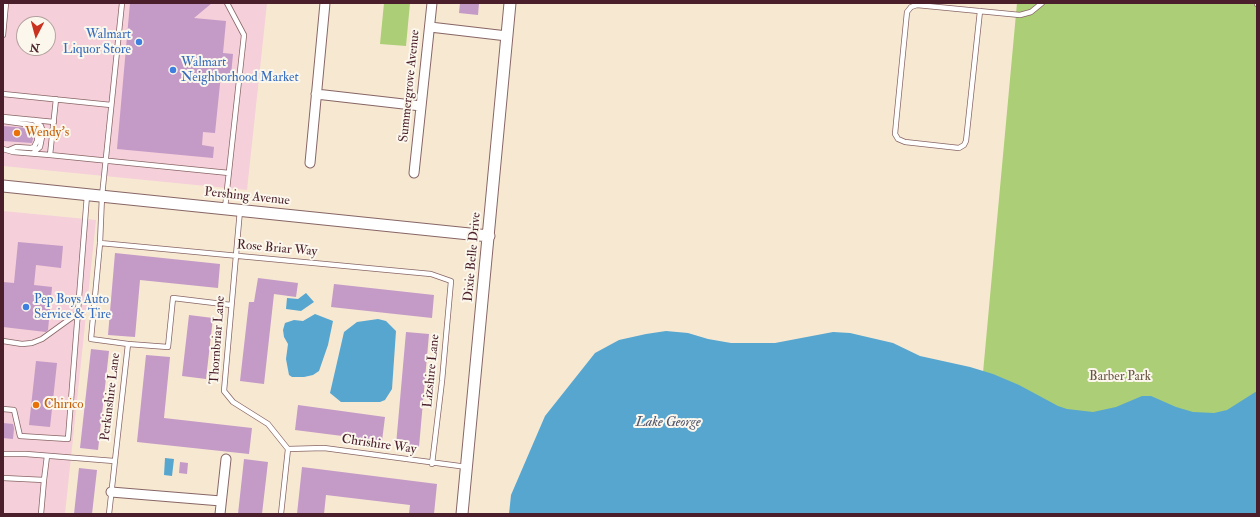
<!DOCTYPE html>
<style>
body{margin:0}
#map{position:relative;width:1260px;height:517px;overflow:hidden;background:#f7e8d2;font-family:"IM FELL Double Pica",serif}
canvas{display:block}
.frame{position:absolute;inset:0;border:4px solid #4a1f2b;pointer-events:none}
.north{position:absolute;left:16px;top:16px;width:40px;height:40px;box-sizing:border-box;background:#fbf7ec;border:1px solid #b4a19f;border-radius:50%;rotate:186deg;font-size:11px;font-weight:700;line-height:16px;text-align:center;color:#4a1f2b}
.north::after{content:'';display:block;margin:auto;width:14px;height:18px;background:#c8321e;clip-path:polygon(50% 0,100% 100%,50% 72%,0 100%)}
</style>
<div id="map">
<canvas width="1260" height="517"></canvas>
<div class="frame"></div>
<div class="north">N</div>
</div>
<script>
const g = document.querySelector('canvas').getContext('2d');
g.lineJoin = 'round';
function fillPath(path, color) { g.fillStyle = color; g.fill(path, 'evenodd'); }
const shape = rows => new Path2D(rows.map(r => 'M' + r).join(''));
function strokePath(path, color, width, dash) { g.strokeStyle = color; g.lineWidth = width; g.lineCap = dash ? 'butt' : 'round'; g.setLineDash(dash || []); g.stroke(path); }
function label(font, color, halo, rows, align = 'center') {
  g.font = font + ' "IM FELL Double Pica",serif'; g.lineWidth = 4; g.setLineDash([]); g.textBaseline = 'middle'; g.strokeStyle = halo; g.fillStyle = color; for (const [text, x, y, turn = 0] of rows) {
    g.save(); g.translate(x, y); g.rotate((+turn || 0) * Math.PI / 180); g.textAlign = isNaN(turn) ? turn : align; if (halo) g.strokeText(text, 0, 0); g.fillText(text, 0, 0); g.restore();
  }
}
fillPath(shape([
 [3,3,267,3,247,190,3,166],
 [24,24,48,24,48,48,24,48],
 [3,211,96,220,65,514,3,514]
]), '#f5cfd9');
fillPath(shape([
 [384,3,410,3,406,46,380,44],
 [1017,3,1257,3,1257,514,970,514]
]), '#acce76');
fillPath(shape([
 [306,293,314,302,301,311,286,309,287,298,298,299],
 [315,314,333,321,328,345,319,371,313,375,304,377,292,377,289,375,286,359,288,344,284,337,283,330,285,323,294,320,303,321],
 [378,319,386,321,396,331,392,389,385,400,380,402,341,402,330,393,344,332,357,322],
 [666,331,688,333,708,339,731,343,775,343,833,332,850,333,893,343,920,356,970,367,993,374,1019,385,1058,406,1067,409,1093,412,1116,407,1142,396,1151,396,1176,407,1193,412,1214,413,1227,410,1257,391,1257,514,509,514,511,495,545,416,595,353,619,340,646,334],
 [165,458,174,459,172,476,164,475]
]), '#56a6d0');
fillPath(shape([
 [130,3,212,3,194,18,226,21,223,53,233,54,231,75,221,74,215,133,203,132,202,145,214,147,213,158,117,149],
 [460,3,479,3,478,15,459,13],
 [3,126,28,128,28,131,32,132,31,135,34,135,32,143,3,141],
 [18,242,63,246,61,268,36,265,34,285,52,287,48,330,46,332,3,327,3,282,14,283],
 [115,253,220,264,218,288,140,280,135,337,108,335],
 [258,278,298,283,296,297,274,294,264,384,240,381,249,302,254,302],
 [334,284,434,295,432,318,331,307],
 [189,315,213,318,206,379,182,376],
 [406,332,429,334,419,447,396,445],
 [91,349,109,351,98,450,80,448],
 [146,355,170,357,164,418,252,428,249,454,137,442],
 [36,361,57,363,50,427,29,425],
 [298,405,385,417,382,441,295,430],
 [3,423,13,424,14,428,13,439,3,438],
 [244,459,268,462,262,514,238,514],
 [180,462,188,463,187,474,179,473],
 [302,467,437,484,434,514,409,514,410,505,326,495,324,514,297,514],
 [79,468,97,470,92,514,74,514]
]), '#c49ac7');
const service = shape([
 [1257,3,1257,4],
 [980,11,966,141,964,145,959,148,905,142,898,139,895,134,897,113,907,12,911,7,917,5,1020,15,1031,12,1042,3],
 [3,35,6,3],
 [3,94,111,105],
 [56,99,50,155,229,173],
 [3,117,54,122],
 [3,121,32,125,38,128,38,131,37,141,34,147,31,148,16,147,9,150],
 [3,149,13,152,50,155],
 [33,153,40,147,43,132,41,126,34,120],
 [225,208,244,35,227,3],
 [240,210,224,391,233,402,268,424,288,449,281,514],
 [100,243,431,274,451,281,442,381,432,464],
 [3,341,22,344,32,343,42,339,78,313],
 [128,344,168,347,173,298,231,305],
 [3,409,14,410,20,436,68,439,87,195],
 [288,449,324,448,467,467],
 [3,454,26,454,114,461],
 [3,478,44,480,47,456],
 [41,514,44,480],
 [109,514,128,344,91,339,100,243,102,196,122,3]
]);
const minor = shape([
 [430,27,507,36],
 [316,94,421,106],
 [310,163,325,3],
 [414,173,432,3],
 [111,492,221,501],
 [220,514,226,459]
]);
const tertiary = shape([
 [3,186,489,236],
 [462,514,510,3]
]);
strokePath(service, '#876565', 6);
strokePath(minor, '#876565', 11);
strokePath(tertiary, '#876565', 13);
strokePath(service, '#fff', 4.5);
strokePath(minor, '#fff', 9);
strokePath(tertiary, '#fff', 11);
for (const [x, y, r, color] of [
 [139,42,4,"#3f7fe0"],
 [173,70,4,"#3f7fe0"],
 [17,133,4,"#e8710a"],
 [26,307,4,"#3f7fe0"],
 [36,405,4,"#e8710a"]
]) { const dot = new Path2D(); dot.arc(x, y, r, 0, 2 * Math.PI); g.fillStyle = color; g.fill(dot); strokePath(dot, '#fbf7ec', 1.5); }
label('13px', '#366cbe', '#fbf7ec', [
 ["Walmart",131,35,"right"],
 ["Liquor Store",131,50,"right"],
 ["Walmart",181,63],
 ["Neighborhood Market",181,78],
 ["Pep Boys Auto",34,300],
 ["Service & Tire",34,315]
], 'left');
label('13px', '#4a1f2b', '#fbf7ec', [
 ["Summergrove Avenue",410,86,-84],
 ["Pershing Avenue",247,197,6],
 ["Rose Briar Way",277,249,5],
 ["Dixie Belle Drive",473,257,-85],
 ["Thornbriar Lane",218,340,-86],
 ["Lizshire Lane",432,371,-84],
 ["Perkinshire Lane",111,397,-83],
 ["Chrishire Way",379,445,8]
]);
label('13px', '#c56008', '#fbf7ec', [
 ["Wendy's",25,133],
 ["Chirico",44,405]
], 'left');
label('13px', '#675442', '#fbf7ec', [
 ["Barber Park",1120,377]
]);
label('italic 14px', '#4f556d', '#fbf7ec', [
 ["Lake George",668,423]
]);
</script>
